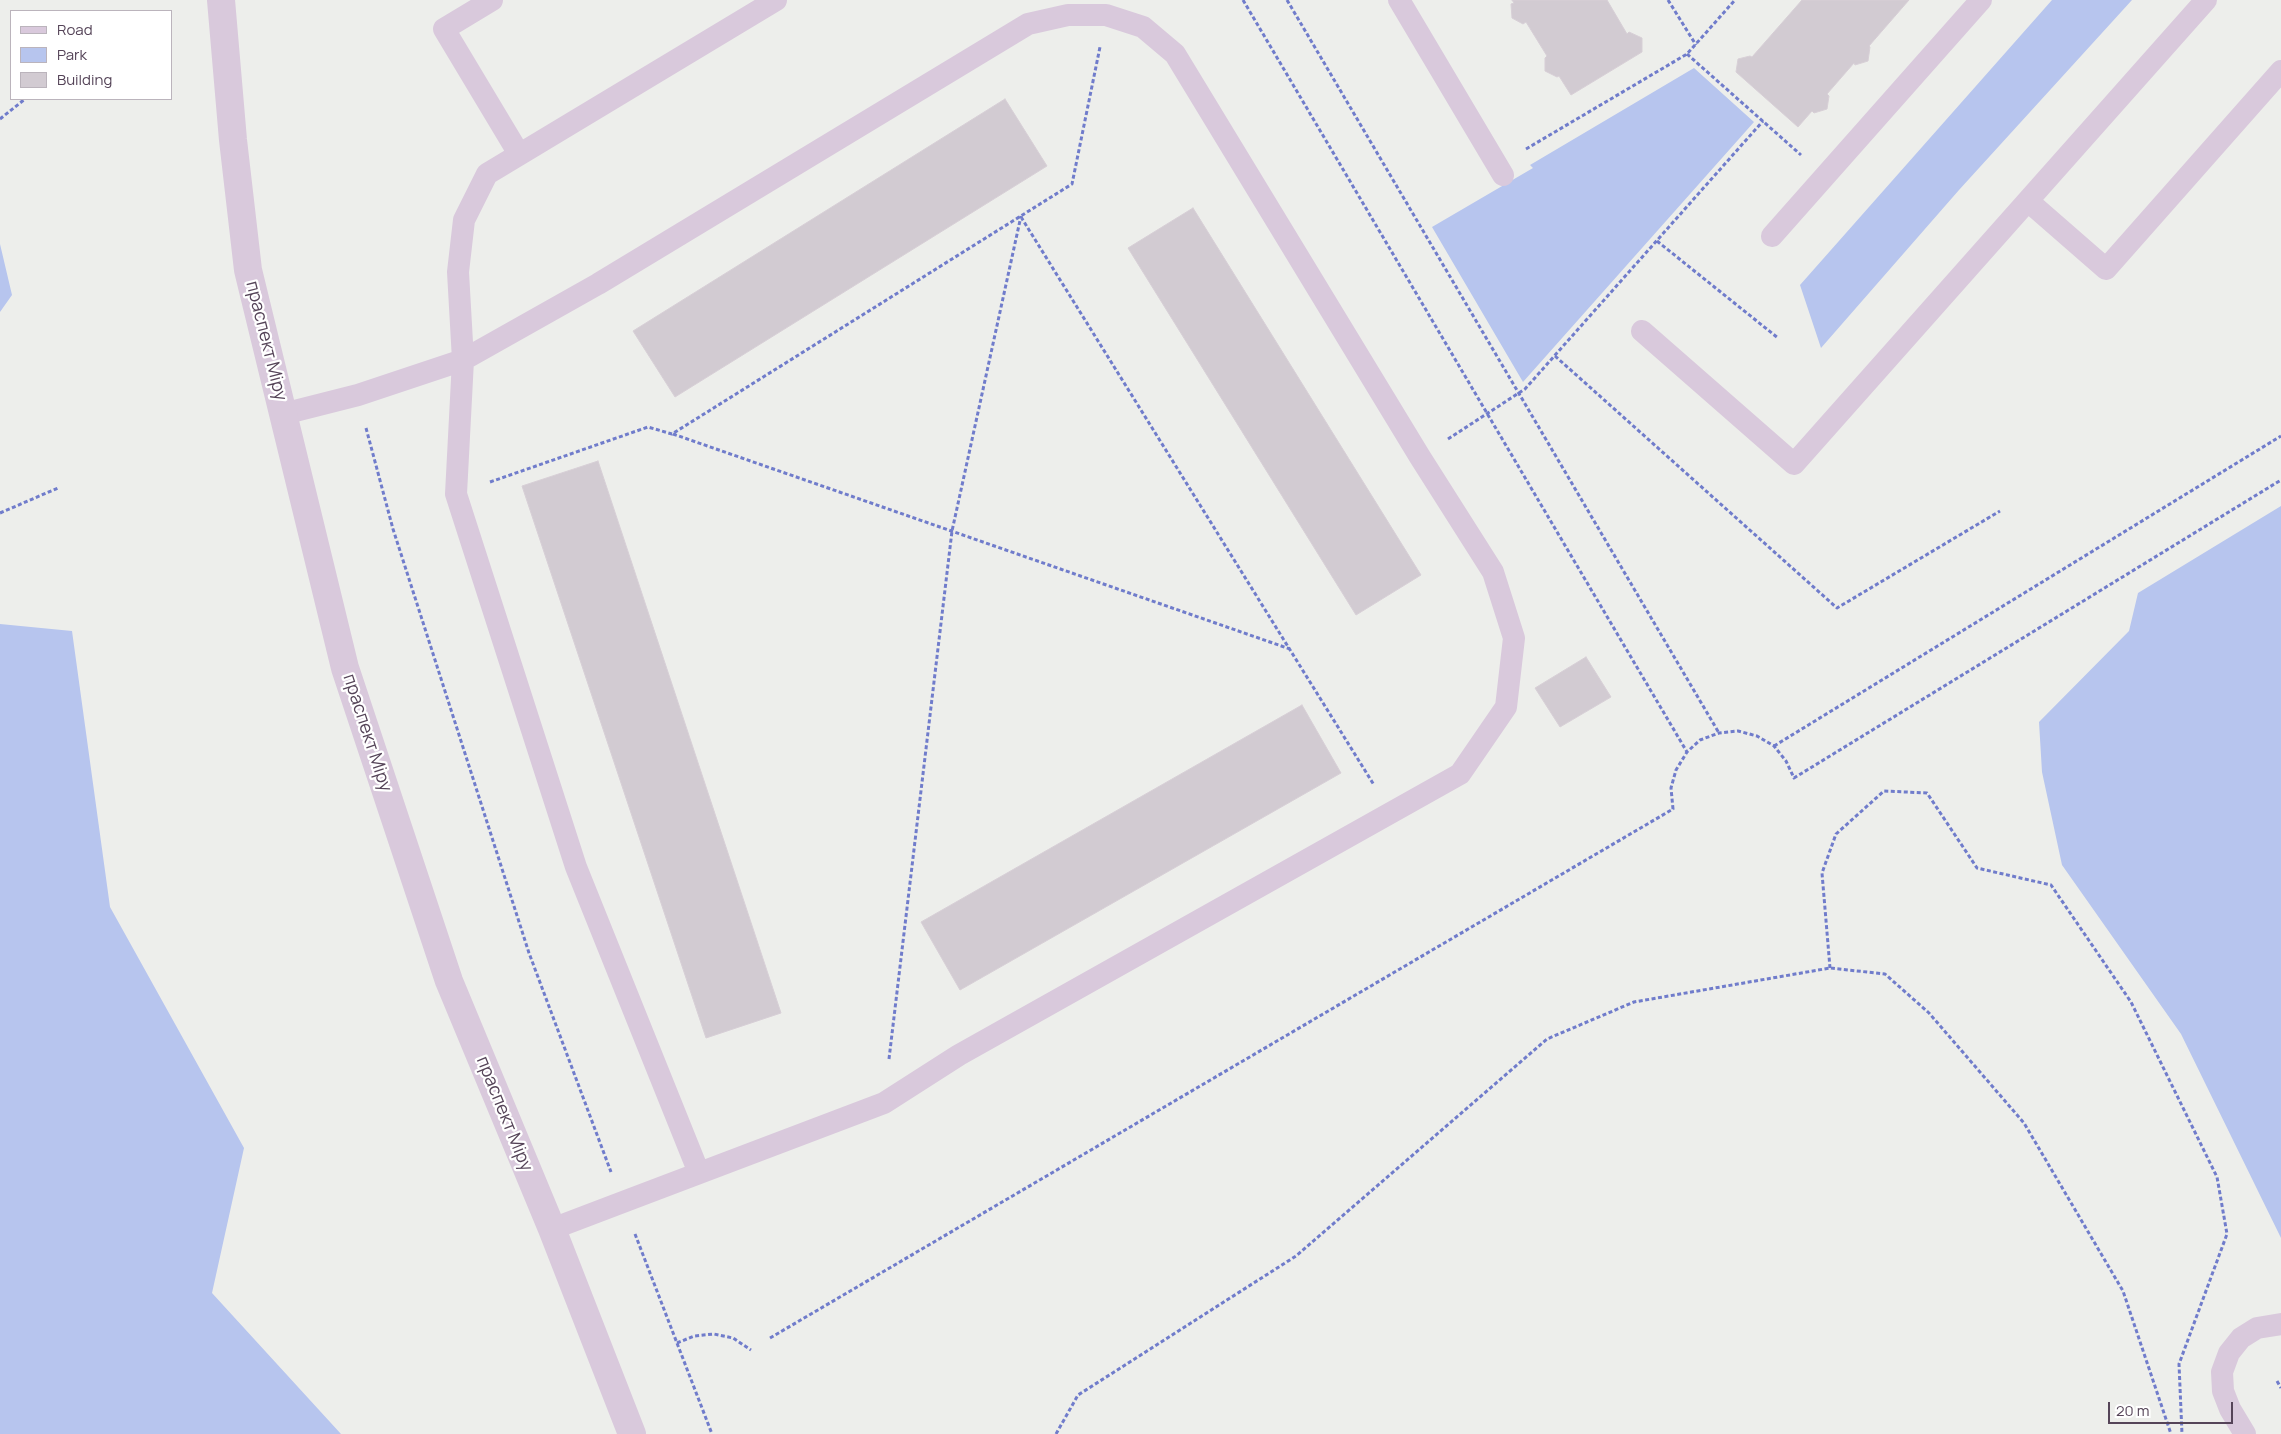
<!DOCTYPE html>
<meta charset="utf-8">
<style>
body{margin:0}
#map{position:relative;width:2281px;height:1434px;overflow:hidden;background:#edeeeb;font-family:Manrope,sans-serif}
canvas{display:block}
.legend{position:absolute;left:10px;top:10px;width:162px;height:90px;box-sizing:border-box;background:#fff;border:1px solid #bbb4bc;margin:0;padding:6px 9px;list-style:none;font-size:15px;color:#554458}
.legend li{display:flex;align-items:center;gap:10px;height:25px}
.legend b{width:25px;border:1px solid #bbb4bc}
.scale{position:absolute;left:2108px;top:1402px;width:125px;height:22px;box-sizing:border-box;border:2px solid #554458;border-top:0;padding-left:6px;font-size:15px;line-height:18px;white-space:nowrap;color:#554458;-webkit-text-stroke:4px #fff;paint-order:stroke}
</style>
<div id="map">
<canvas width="2281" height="1434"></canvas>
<ul class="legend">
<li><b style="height:6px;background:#d9c9dc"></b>Road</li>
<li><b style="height:14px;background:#b7c5ee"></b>Park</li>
<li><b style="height:14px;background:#d2cbd2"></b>Building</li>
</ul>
<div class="scale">20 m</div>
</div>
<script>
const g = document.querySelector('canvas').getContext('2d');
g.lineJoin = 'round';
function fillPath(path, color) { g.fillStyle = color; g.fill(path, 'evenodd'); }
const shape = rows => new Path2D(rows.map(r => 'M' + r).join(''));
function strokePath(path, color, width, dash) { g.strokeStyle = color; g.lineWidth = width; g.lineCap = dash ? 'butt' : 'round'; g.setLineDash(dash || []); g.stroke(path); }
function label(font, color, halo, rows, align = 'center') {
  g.font = font + ' Manrope,sans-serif'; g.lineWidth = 4.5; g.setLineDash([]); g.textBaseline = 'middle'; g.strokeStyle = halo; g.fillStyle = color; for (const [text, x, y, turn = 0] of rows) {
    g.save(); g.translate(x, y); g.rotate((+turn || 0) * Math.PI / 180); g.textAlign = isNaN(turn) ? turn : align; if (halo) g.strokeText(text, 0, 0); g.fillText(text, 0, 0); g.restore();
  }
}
fillPath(shape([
 [2052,0,2132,0,1959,190,1821,348,1800,285],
 [1694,68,1754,122,1523,382,1432,227,1533,168,1530,165],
 [0,244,12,295,0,312],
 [2281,506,2281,1238,2181,1034,2062,865,2042,772,2039,722,2129,631,2138,593],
 [0,624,72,631,110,907,244,1148,212,1293,341,1434,0,1434]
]), '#b7c5ee');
const building = shape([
 [1512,0,1607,0,1627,34,1629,32,1642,38,1642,52,1571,95,1559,76,1557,77,1545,71,1545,58,1547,56,1526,22,1523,24,1512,18,1511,4,1514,3,1512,0],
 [1802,0,1909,0,1869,46,1870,47,1868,61,1855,65,1854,63,1827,94,1829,96,1827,109,1814,113,1812,111,1798,127,1736,72,1738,59,1750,56,1752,57,1802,0],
 [1005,99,1047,166,675,397,633,331,1005,99],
 [1193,208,1421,575,1356,615,1128,248,1193,208],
 [598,461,781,1013,706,1038,522,486,598,461],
 [1586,657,1611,697,1560,727,1535,688,1586,657],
 [1302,705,1341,773,960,990,921,922,1302,705]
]);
fillPath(building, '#d2cbd2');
strokePath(building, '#d7cfd6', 1);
strokePath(shape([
 [1243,0,1687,752],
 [1287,0,1719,733],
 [1668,0,1696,45],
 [1687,54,1801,155],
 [0,119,25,99],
 [1526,149,1687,54,1735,0],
 [1021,217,1374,785],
 [1657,241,1778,338],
 [1555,356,1837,608,2000,511],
 [366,428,393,529,529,953,611,1172],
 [673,434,1290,649],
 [1448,439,1525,389,1763,121],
 [490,482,648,427,672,434,1072,184,1100,47],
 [0,513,58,488],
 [1774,746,2281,436],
 [1830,968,1822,873,1836,834,1884,791,1927,793,1977,868,2051,885,2131,1002,2217,1177,2227,1234,2179,1364,2182,1434],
 [889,1059,952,531,1021,216],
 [635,1234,712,1434],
 [770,1338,1673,809,1671,788,1676,770,1687,752,1700,740,1719,733,1738,731,1757,736,1774,746,1786,761,1794,778,2281,480],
 [677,1343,694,1336,714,1334,733,1338,751,1350],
 [2277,1381,2281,1388],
 [1056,1434,1078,1395,1296,1256,1547,1039,1634,1002,1830,968,1885,974,1929,1013,2024,1123,2123,1291,2171,1434]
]), '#707ccb', 3, [4, 2.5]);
strokePath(shape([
 [492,0,444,29,519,154],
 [1399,0,1503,175],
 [2028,201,2106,269,2281,71],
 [1772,236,1981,0],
 [1642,331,1794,464,2206,0],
 [283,414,358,395,463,360,458,272,464,220,487,174,776,0],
 [552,1229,623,1202,884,1103,959,1055,1460,774,1506,707,1514,638,1493,572,1420,457,1175,54,1143,27,1106,15,1068,15,1028,24,598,284,463,360,456,494,576,867,699,1173],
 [2245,1434,2230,1409,2223,1391,2222,1372,2229,1353,2241,1338,2257,1328,2281,1324]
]), '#d9c9dc', 22);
strokePath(shape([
 [221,0,233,140,248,270,345,668,449,981,552,1229,632,1434]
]), '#d9c9dc', 28);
label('18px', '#554458', '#fff', [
 ["праспект Міру",266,341,76],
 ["праспект Міру",367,733,72],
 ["праспект Міру",504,1114,68]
]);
</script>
